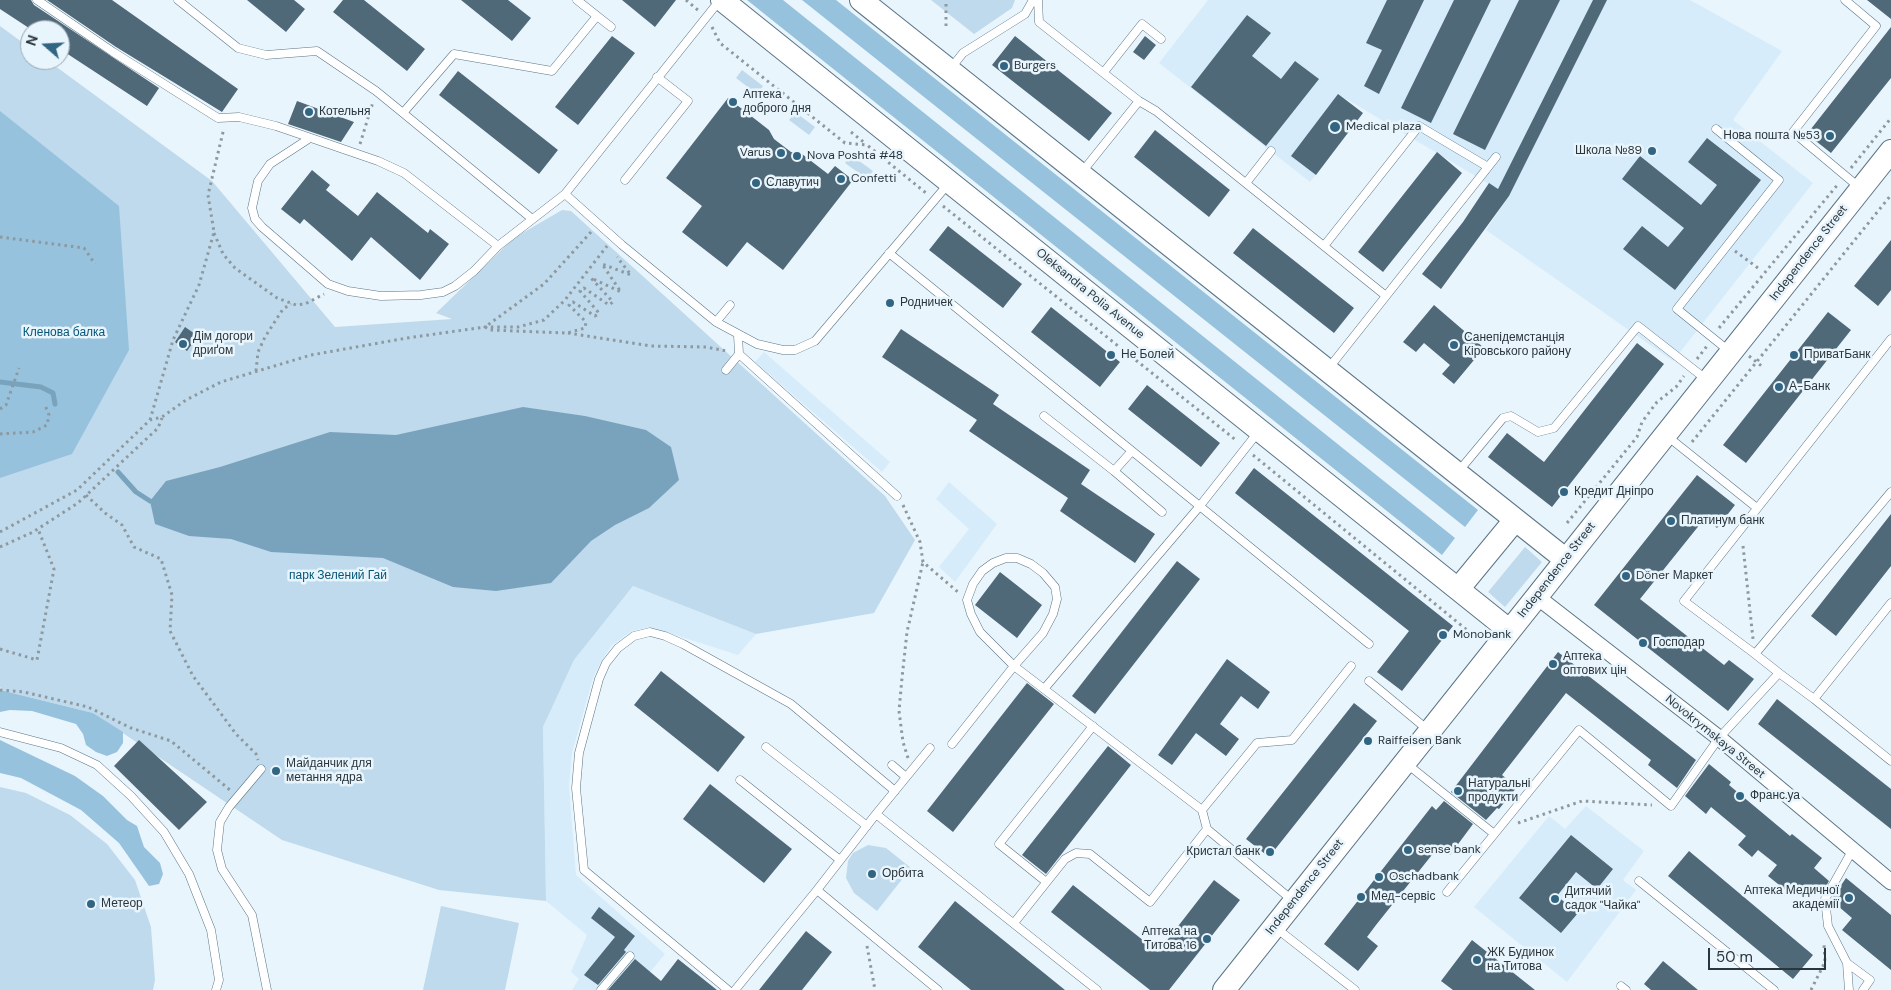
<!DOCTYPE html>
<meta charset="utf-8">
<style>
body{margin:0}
#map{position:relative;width:1891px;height:990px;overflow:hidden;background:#e9f5fc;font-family:"DM Sans",sans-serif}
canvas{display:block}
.north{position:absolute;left:20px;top:20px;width:50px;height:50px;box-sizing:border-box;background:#e9f5fc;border:1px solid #9da8af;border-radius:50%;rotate:289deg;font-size:14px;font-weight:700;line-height:20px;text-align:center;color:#2a353c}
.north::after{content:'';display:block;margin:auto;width:18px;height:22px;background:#326582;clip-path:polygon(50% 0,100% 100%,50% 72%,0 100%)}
.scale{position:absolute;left:1708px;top:948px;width:118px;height:22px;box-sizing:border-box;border:2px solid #2a353c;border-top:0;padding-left:6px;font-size:15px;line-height:18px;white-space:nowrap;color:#2a353c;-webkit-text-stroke:4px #e9f5fc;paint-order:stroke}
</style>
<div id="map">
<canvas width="1891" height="990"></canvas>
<div class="north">N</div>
<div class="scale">50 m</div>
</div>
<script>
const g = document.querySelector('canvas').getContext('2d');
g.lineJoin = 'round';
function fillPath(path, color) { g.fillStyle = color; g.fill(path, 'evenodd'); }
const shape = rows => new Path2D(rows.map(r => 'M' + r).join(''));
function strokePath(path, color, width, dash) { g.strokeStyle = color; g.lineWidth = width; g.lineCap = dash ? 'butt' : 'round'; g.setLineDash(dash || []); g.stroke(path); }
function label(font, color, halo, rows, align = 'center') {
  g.font = font + ' "DM Sans",sans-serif'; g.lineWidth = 5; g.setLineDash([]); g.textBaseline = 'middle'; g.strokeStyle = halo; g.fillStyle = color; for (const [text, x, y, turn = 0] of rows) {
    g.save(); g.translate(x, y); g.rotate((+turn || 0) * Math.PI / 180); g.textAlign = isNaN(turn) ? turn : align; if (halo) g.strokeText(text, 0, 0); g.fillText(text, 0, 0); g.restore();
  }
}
fillPath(shape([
 [1208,0,1690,0,1782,51,1733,120,1813,183,1673,361,1486,230,1509,196,1343,97,1363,113,1310,182,1159,63],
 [764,352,890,462,882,472,755,362],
 [949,482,997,524,955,582,939,567,969,529,936,499],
 [633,586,756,634,738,655,650,627,632,631,612,645,603,658,593,678,572,753,569,786,576,875,665,954,641,983,649,990,572,990,579,979,571,972,587,935,546,901,543,727,574,660],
 [1586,806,1644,851,1623,880,1636,890,1567,982,1474,907,1549,816,1565,829]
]), '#d6ecfa');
fillPath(shape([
 [931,0,1015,0,1012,8,974,34],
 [0,26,30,48,30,60,47,60,212,181,335,327,452,319,436,313,514,238,562,210,571,211,885,496,915,540,874,613,756,634,633,586,574,660,543,727,546,901,439,890,282,840,93,713,4,691,0,687],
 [742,70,763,86,757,94,736,78],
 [795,112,815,127,809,135,789,120],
 [851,155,873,171,867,179,845,163],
 [1525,547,1542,562,1505,607,1488,592],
 [0,787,26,793,70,815,107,844,135,880,151,927,155,980,153,990,0,990],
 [868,845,886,848,911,868,877,911,854,893,846,878,848,861,853,853],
 [441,906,519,923,505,990,423,990]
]), '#bfdaec');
fillPath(shape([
 [747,0,783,0,1455,538,1442,555],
 [802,0,836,0,1478,510,1465,527],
 [0,111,119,206,129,350,72,454,0,478],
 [0,690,93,713,123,732,123,743,117,752,107,756,96,752,86,745,83,734,76,724,32,711,10,710,0,712],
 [0,740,75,776,103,796,127,820,137,826,144,847,160,863,163,874,159,884,149,886,119,843,81,810,21,778,0,773]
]), '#97c2dd');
fillPath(shape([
 [523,407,585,416,646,430,671,447,679,480,649,508,615,525,591,541,551,583,496,591,453,587,383,558,271,552,231,539,189,536,155,524,150,501,166,481,220,467,330,432,396,435]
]), '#79a3bd');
strokePath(shape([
 [0,382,41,387,53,393,55,404],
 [118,472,136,492,150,501]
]), '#79a3bd', 5);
fillPath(shape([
 [0,0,31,0,34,5,159,88,147,106,60,49,60,30,32,30,0,9],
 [47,0,112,0,238,89,222,112,116,47],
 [247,0,294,0,305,9,286,32],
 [343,0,364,0,425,49,407,71,333,12],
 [461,0,508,0,531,18,512,41],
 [622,0,676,0,655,27],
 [1387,0,1424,0,1379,94,1364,86,1382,50,1366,43],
 [1454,0,1491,0,1431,123,1401,108],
 [1519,0,1560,0,1485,150,1453,134],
 [1593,0,1607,0,1509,196,1441,289,1422,274,1463,222,1489,183,1498,189],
 [1867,0,1891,0,1891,19],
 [1247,15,1271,33,1252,56,1281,79,1295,61,1319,79,1266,146,1191,87],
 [1891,27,1891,78,1831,153,1807,134],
 [612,36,635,53,578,125,555,107],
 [1015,36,1112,113,1089,141,992,65],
 [1145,36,1156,45,1144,60,1133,52],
 [458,71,558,150,539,174,439,95],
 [1338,94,1363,113,1316,175,1291,156],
 [728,98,769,130,774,139,791,152,802,154,828,174,835,166,853,180,783,270,747,242,727,267,682,232,702,206,666,178],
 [297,101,354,122,341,142,288,124],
 [1155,130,1230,190,1209,217,1134,157],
 [1707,138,1761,180,1675,290,1623,249,1642,226,1668,247,1684,228,1622,179,1640,156,1701,205,1717,185,1688,162],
 [1437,152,1462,173,1383,272,1358,252],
 [312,170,330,185,326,190,358,216,377,192,428,233,430,229,449,244,420,280,371,237,352,261,304,219,300,224,281,209],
 [948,226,1022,284,1003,308,929,250],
 [1253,228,1354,308,1334,333,1233,253],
 [1891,240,1891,290,1878,306,1854,286],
 [1434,305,1484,348,1454,384,1442,374,1450,365,1424,343,1416,352,1403,342],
 [1051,307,1120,362,1100,387,1031,332],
 [1828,312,1851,330,1746,463,1723,445],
 [185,327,198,336,187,351,175,342],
 [901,329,999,395,993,404,1090,470,1081,484,1155,534,1135,563,1060,511,1068,498,969,431,977,420,882,357],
 [1637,343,1664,364,1552,507,1488,457,1507,433,1544,462],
 [1147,385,1220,443,1201,467,1128,409],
 [1254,468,1453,626,1402,691,1377,672,1409,631,1235,493],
 [1697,475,1735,505,1717,528,1705,518,1640,599,1724,665,1729,660,1754,679,1728,711,1594,605],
 [1891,514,1891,566,1836,636,1811,616],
 [1177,561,1200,579,1095,714,1072,696],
 [1000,572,1042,605,1017,638,975,605],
 [1558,652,1696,760,1677,788,1648,765,1651,760,1566,693,1502,775,1517,787,1499,809,1497,808,1486,820,1451,792],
 [1227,659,1270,692,1258,709,1241,696,1220,724,1239,739,1226,756,1196,733,1172,765,1158,755],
 [661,671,745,737,718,772,634,705],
 [1027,683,1054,704,953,832,927,811],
 [1777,699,1891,789,1891,829,1758,724],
 [1354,703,1377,721,1269,857,1246,839],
 [139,740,207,802,179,830,114,766],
 [1108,746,1131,765,1046,874,1022,855],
 [1709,764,1731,782,1729,785,1790,836,1792,834,1822,858,1814,868,1829,881,1822,893,1819,891,1815,894,1799,887,1793,896,1768,876,1777,865,1758,850,1752,857,1738,845,1746,836,1711,807,1706,814,1685,796],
 [710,784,792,849,764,883,683,819],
 [1444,801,1473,824,1450,855,1439,846,1376,925,1367,937,1378,946,1358,971,1324,944,1432,806,1436,810],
 [1571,835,1613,869,1597,889,1576,872,1557,896,1578,913,1561,933,1519,898],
 [1689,851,1813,955,1793,979,1668,876],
 [1846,878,1891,915,1891,970,1842,930,1852,918,1831,900],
 [1214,880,1240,900,1169,990,1150,990,1051,912,1073,885,1158,952],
 [955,901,1065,990,971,990,918,947],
 [599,907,635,936,624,950,626,952,598,985,584,975,615,937,591,918],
 [806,931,832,952,802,990,759,990],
 [1472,940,1535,990,1453,990,1441,981],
 [635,959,661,981,678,959,717,990,608,990],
 [1663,961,1698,990,1651,990,1644,984]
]), '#4f6979');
const lane = shape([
 [37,0,113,52,218,118,239,117,276,126,378,161,404,173,498,246,565,194,720,0],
 [178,0,238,48,266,55,317,51,376,91,403,113],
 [577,0,611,27],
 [1038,0,1039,22,1139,101,1156,111,1386,296,1328,369],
 [1845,0,1876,26,1793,132,1860,188],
 [951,68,963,53,1025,14,1033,0],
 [1104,72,1142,24,1161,39],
 [1716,129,1779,180,1677,309,1729,351],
 [310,138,270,164,258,181,252,208,255,219,262,227,328,284,348,291,381,296,421,295,443,292,455,286,474,271,498,246],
 [1082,172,1139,101],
 [625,180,688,101,657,77],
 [1246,183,1271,151],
 [565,194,622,245,716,322,757,344,783,350,795,350,815,341,949,183],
 [531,218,403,113,454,54,552,71,597,16],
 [1324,246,1419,126,1488,167],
 [889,253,1369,644],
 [1386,296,1496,157],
 [716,322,730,305],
 [738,335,739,354,897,496],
 [1891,339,1684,601,1755,654,1891,492],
 [726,370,739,354],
 [1044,416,1114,471],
 [1667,436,1757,508],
 [1131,452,1114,471,1162,512],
 [1458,472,1503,418,1511,416,1538,432,1554,428,1638,326,1707,380],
 [1755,654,1779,673],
 [1369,681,1428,730],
 [1044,689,1199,507,1259,431],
 [1814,699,1891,761],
 [0,732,61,748,97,765,131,796,164,832,189,874,211,930,219,980,216,990],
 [952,744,1014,666,1043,633,1053,614,1057,599,1055,587,1043,573,1031,564,1017,558,1006,558,993,563,982,571,973,584,967,600,971,614,980,632,1014,666,1202,810],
 [766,747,867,826],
 [930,748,876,814,1097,990],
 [1407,764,1493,833],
 [892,765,906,777],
 [261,769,229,807,220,822,217,850,222,869,252,915,267,990],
 [740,780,840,860],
 [876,814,817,890,938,990],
 [1207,829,1202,810,1257,743,1292,740,1351,666],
 [1045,881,999,844,1093,726],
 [1639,881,1774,990],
 [1447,892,1579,730,1671,806,1719,738,1779,673,1814,699,1891,603],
 [1014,923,1065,859,1076,853,1090,854,1150,902,1207,829,1292,900],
 [1276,928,1355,990],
 [1847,963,1870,980,1863,990],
 [1621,986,1626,990],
 [601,990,630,956],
 [728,990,584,870,576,788,579,753,599,679,606,663,618,648,634,636,650,632,665,636,683,644,791,704,895,791],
 [735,990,817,890],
 [1849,990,1847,963,1828,926,1825,899,1852,851]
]);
const street = shape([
 [1536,596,1719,738,1891,882]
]);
const primary = shape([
 [722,0,1509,630],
 [861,0,1565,559],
 [1459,588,1515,520],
 [1224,990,1891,151]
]);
strokePath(lane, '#5b7586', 9);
strokePath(street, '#5b7586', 17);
strokePath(primary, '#5b7586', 24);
strokePath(shape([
 [686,0,699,11],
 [946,26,946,0],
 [712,27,720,43,845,143,867,145,926,193],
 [851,132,866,144],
 [360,144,373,102],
 [1851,168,1891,118],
 [943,206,1237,441],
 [591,232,544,284,485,327,490,330,567,333,585,328,586,322,569,305,573,302,595,316,599,313,580,291,584,288,609,305,613,302,591,278,621,292,602,264,631,275,617,257],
 [214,233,223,254,235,268,277,298,296,305,305,304,324,294],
 [0,237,84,248,95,264],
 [1735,251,1758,268],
 [1719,328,1839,183],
 [568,333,651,346,706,347,727,351],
 [1749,356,1764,368],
 [1697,359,1707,346],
 [256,371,258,352,265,337,283,309,291,304],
 [0,409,6,405,19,368],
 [150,420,173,340,199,285,214,232,208,195,224,128],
 [0,434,33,432,47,425,49,415,45,405],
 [1692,442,1891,195],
 [1253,455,1467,630],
 [86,495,105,513,122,525,134,547,161,559,172,595,170,631,193,676,236,734,256,754,258,760],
 [903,505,920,542,923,562,959,593],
 [1567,523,1637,437,1642,422,1657,402,1676,387,1684,376],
 [0,532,77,490,150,420,162,417,186,400,221,382,311,355,407,338,485,327,518,327,544,320,565,300,607,246],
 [1743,546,1753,639],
 [0,547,33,532,78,503,158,428,162,418],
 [0,649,37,660,54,569,38,529],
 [0,690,24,692,88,707,131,728,171,741,230,790],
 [908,758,903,742,899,711,902,678,907,632,923,562],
 [1518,823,1582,801,1652,805],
 [867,946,875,990],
 [1811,990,1825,962,1824,944]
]), '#8d989f', 3, [2.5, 4]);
strokePath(lane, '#fff', 8);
strokePath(street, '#fff', 15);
strokePath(primary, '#fff', 22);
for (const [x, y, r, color] of [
 [1004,66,5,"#326582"],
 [733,102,5,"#326582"],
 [309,112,5,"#326582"],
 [1335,127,6,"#326582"],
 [1830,136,5,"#326582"],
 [1652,151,5,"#326582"],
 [781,153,5,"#326582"],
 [797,156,5,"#326582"],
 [841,179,5,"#326582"],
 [756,183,5,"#326582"],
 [890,303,5,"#326582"],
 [183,344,5,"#326582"],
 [1454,345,5,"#326582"],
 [1111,355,5,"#326582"],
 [1794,355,5,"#326582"],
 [1779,387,5,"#326582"],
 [1564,492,5,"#326582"],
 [1671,521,5,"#326582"],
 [1626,576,5,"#326582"],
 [1443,635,5,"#326582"],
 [1643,643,5,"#326582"],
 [1553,664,5,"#326582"],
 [1368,741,5,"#326582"],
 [276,771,5,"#326582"],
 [1458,791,5,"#326582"],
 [1740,796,5,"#326582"],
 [1408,850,5,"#326582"],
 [1270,852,5,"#326582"],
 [872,874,5,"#326582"],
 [1379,877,5,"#326582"],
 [1361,897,5,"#326582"],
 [1849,898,5,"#326582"],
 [1555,899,5,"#326582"],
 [91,904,5,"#326582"],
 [1207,939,5,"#326582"],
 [1477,960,5,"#326582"]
]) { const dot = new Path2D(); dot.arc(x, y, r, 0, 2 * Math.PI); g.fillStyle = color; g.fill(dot); strokePath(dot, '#e9f5fc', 2); }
label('12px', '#2a353c', '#e9f5fc', [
 ["Burgers",1014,66],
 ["Аптека",743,95],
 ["доброго дня",743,109],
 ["Котельня",319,112],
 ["Medical plaza",1346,127],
 ["Нова пошта №53",1820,136,"right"],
 ["Школа №89",1642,151,"right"],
 ["Varus",771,153,"right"],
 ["Nova Poshta #48",807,156],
 ["Confetti",851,179],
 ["Славутич",766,183],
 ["Родничек",900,303],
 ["Дім догори",193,337],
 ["дриґом",193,351],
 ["Санепідемстанція",1464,338],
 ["Кіровського району",1464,352],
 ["Не Болей",1121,355],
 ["ПриватБанк",1804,355],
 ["А-Банк",1789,387],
 ["Кредит Дніпро",1574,492],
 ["Платинум банк",1681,521],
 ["Döner Маркет",1636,576],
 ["Monobank",1453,635],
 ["Господар",1653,643],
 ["Аптека",1563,657],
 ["оптових цін",1563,671],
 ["Raiffeisen Bank",1378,741],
 ["Майданчик для",286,764],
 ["метання ядра",286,778],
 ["Натуральні",1468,784],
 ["продукти",1468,798],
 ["Франс.уа",1750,796],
 ["sense bank",1418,850],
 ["Кристал банк",1260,852,"right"],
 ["Орбита",882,874],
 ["Oschadbank",1389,877],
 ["Аптека Медичної",1839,891,"right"],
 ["академії",1839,905,"right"],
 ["Дитячий",1565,892],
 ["садок \"Чайка\"",1565,906],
 ["Мед-сервіс",1371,897],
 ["Метеор",101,904],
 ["Аптека на",1197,932,"right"],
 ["Титова 16",1197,946,"right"],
 ["ЖК Будинок",1487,953],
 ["на Титова",1487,967]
], 'left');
label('12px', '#2a353c', '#e9f5fc', [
 ["Independence Street",1809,253,-52],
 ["Oleksandra Polia Avenue",1090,294,39],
 ["Independence Street",1557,570,-52],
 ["Novokrymskaya Street",1715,737,39],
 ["Independence Street",1305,887,-52]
]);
label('12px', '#055579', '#e9f5fc', [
 ["Кленова балка",64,333],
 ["парк Зелений Гай",338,576]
]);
</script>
